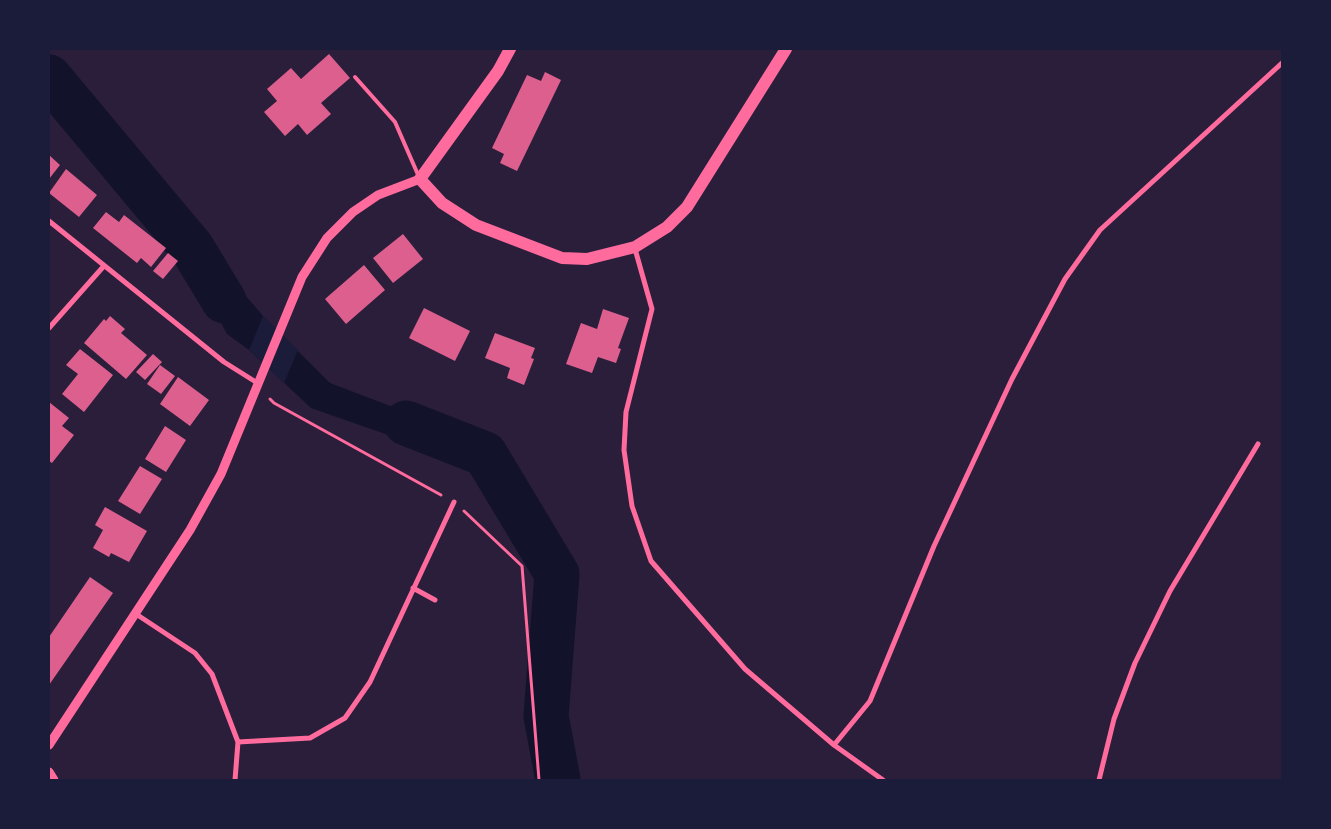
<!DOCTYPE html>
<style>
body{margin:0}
#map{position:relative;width:1331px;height:829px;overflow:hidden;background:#1b1b3a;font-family:Lora,serif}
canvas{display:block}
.frame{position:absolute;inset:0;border:50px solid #1b1b3a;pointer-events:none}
</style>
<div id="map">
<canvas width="1331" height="829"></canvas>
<div class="frame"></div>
</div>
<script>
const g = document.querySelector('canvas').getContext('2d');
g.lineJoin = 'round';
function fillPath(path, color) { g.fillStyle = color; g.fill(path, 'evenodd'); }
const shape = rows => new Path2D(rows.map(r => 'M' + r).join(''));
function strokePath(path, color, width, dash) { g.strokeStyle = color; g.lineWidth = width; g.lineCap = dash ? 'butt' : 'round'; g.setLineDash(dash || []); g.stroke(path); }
fillPath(shape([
 [49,49,1282,49,1282,780,49,780]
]), '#2a1e3b');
fillPath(shape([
 [205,241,240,289,263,316,330,383,466,435,457,459,311,408,249,350,227,334,184,252]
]), '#12122b');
fillPath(shape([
 [263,316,298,350,284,383,249,350]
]), '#1b1b3a');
strokePath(shape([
 [49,77,192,248,224,301],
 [406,423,485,454,557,574,546,716,558,780]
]), '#12122b', 45);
fillPath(shape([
 [329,54,350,78,321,103,331,114,307,135,298,124,285,136,264,112,277,101,267,89,291,68,301,79],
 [545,72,561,80,517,171,500,163,504,154,492,148,527,75,541,81],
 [49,155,60,165,49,179],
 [66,169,97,195,79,217,49,193],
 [106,212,119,222,124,215,166,248,151,267,141,258,137,263,93,228],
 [403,234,423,259,393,283,373,258],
 [168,253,178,261,163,279,153,271],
 [364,265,385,290,346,324,325,299],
 [424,308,470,331,455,361,409,338],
 [603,309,629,318,618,348,621,349,616,363,598,357,592,373,566,364,581,323,597,329],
 [110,316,125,329,121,333,147,355,126,379,84,343,104,319,106,321],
 [495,333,535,348,531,358,534,359,524,385,507,378,510,368,485,358],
 [80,349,113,375,84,412,62,394,78,374,66,365],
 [153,354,162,362,145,380,136,372],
 [160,365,175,376,161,394,147,384],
 [178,377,209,400,190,426,160,404],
 [49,402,69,418,62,426,74,435,52,463,49,461],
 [165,426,186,440,166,472,145,459],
 [140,466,162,479,140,514,118,501],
 [105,507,147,531,129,562,111,553,109,557,93,548,103,530,95,525],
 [90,577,113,593,49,685,49,637]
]), '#dd5f8e');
strokePath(shape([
 [270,399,274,403,441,495],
 [464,511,522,566,539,780]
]), '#ff6b9d', 3);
strokePath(shape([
 [355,77,395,122,419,177]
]), '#ff6b9d', 4);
strokePath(shape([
 [49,221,224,362,259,384],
 [635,249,652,309,626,412,624,450,632,506,651,561,745,669,834,745,883,780],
 [49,328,103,267],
 [413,588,435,600],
 [136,614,195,653,212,674,238,742,235,780],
 [238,742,310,738,345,718,370,682,454,502],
 [834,745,870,701,934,546,1012,379,1065,279,1100,230,1282,63],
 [1099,780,1114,719,1135,663,1170,591,1258,444]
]), '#ff6b9d', 5);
strokePath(shape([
 [49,745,190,530,221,474,302,277,327,238,353,212,378,195,420,179],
 [49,772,54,780]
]), '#ff6b9d', 9);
strokePath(shape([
 [510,49,498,71,420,179,442,203,476,225,562,258,587,259,635,247,667,227,687,207,786,49]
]), '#ff6b9d', 12);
</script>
